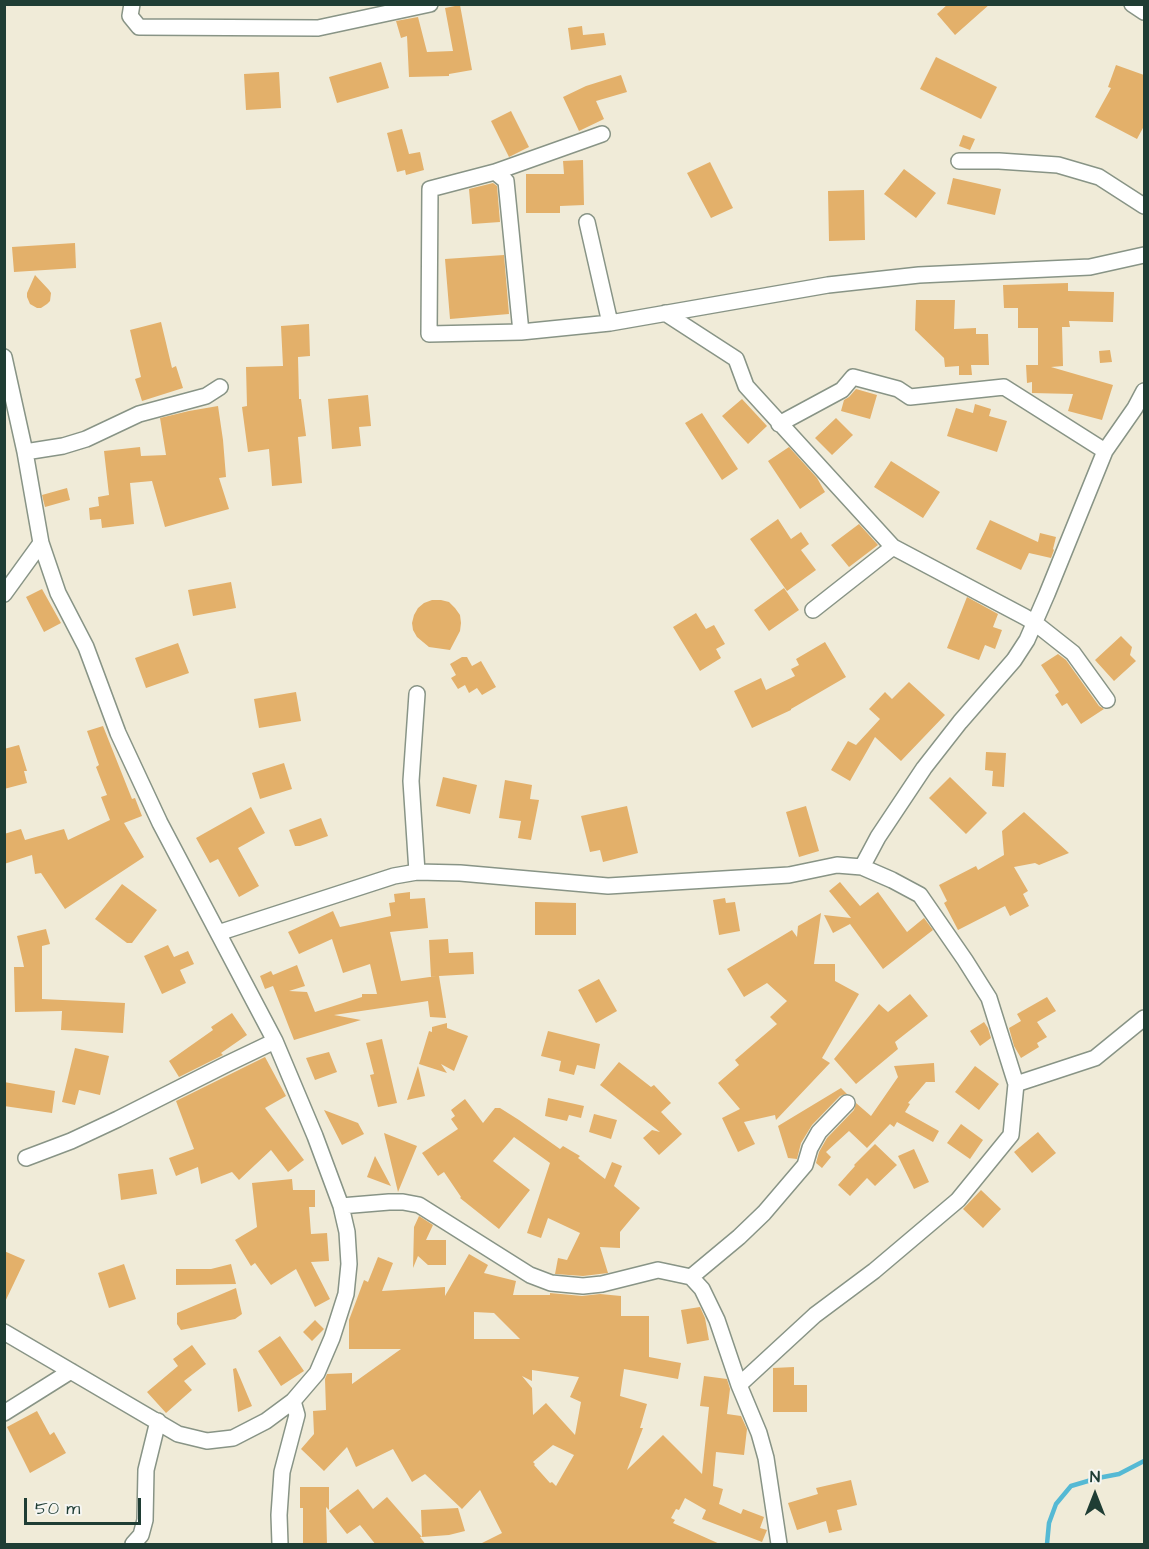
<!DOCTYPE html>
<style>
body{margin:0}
#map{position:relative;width:1149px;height:1549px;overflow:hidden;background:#f0ebd8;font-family:"Architects Daughter",sans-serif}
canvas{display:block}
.frame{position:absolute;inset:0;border:6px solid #1f3d34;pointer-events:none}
.north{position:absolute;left:1065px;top:1465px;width:60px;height:60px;-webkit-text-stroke:4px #f6f6f2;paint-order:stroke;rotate:0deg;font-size:16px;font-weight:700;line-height:24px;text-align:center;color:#1f3d34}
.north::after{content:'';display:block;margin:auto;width:21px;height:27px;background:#1f3d34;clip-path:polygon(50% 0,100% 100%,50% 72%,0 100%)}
.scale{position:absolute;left:24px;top:1498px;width:117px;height:27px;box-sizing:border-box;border:3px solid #1f3d34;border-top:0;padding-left:8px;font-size:18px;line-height:21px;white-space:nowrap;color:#1f3d34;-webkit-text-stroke:4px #f6f6f2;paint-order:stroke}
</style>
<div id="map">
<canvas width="1149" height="1549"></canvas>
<div class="frame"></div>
<div class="north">N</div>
<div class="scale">50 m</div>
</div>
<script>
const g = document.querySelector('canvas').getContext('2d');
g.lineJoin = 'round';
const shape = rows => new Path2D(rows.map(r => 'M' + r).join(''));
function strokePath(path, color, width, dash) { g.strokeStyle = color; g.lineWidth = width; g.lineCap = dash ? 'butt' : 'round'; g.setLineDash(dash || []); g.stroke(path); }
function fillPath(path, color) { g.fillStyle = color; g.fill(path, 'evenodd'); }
strokePath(shape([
 [1047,1544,1049,1523,1056,1504,1071,1486,1098,1478,1119,1474,1144,1461]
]), '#55b9d4', 4.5);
fillPath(shape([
 [948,4,990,4,955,35,937,14],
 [460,5,472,70,449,74,449,76,409,77,407,36,401,38,396,21,418,17,427,52,453,51,445,8],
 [582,26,583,35,604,33,606,45,571,50,568,28],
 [936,57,997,87,981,119,920,89],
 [381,62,389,88,337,103,329,77],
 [1116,65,1144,75,1144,126,1137,139,1095,117,1111,88,1108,87],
 [279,72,281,108,246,110,244,74],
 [621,75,627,92,596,101,604,119,579,131,563,97,586,86],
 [511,111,529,147,509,157,491,121],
 [402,129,409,154,420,152,424,170,406,175,405,170,397,172,387,133],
 [963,135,975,139,970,150,959,146],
 [583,160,584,205,560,206,560,213,526,213,526,174,564,174,563,161],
 [710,162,733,208,711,218,687,173],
 [904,169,936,193,916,218,884,194],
 [953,178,1001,189,995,215,947,204],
 [493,183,497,186,500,222,472,224,469,189],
 [864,190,865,240,829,241,828,191],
 [75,243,76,268,14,272,12,247],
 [504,255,509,314,450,319,445,259],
 [35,275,49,290,51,293,50,301,47,304,41,308,37,308,30,304,27,297,27,293],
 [1068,283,1068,291,1114,292,1113,322,1069,321,1070,327,1062,327,1063,366,1051,367,1113,385,1102,420,1068,411,1073,394,1032,393,1032,382,1027,383,1026,365,1038,365,1038,328,1018,328,1018,308,1004,308,1003,285],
 [916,300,955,300,954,329,976,328,976,334,988,334,989,365,971,365,972,375,959,375,959,366,945,367,944,358,915,330],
 [161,322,172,368,176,366,183,388,142,401,135,379,141,377,130,330],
 [309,324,310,356,298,357,299,399,301,399,306,436,298,437,302,483,272,486,269,449,248,452,242,407,247,406,246,367,283,366,281,326],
 [1110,350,1112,362,1100,363,1099,351],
 [856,389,877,395,870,419,841,411,844,400,849,397],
 [368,395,371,426,359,427,361,446,332,449,328,399],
 [742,399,767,426,748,444,722,416],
 [975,404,991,409,989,416,1007,421,997,452,947,436,956,408,973,413],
 [218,406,223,440,226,477,219,478,229,509,165,527,152,481,130,483,134,524,102,528,101,519,90,520,89,508,99,506,98,497,109,495,104,451,140,447,141,456,166,455,160,418,189,411],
 [702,413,738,469,722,480,685,423],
 [836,418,853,435,832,455,815,438],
 [789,447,817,478,825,492,800,509,768,461],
 [891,461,940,492,923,518,874,487],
 [67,488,70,500,45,507,42,495],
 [778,519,791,539,801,532,809,544,801,550,816,570,787,591,750,539],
 [990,520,1038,542,1040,533,1056,537,1053,549,1054,550,1051,558,1029,553,1021,570,976,549],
 [859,524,878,545,849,567,831,545],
 [231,582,236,608,193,616,188,590],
 [784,588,799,610,769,631,754,610],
 [42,589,61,623,44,632,26,597],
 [967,597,998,614,993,627,1002,630,995,649,985,645,979,660,947,648],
 [432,600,441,600,449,602,455,608,460,615,461,623,460,631,450,650,429,647,417,637,413,630,412,623,414,615,418,608,424,603],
 [696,613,706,629,714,625,725,644,716,649,721,658,700,671,673,627],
 [1121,636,1132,647,1130,655,1136,661,1114,681,1095,660],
 [825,642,846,677,791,709,791,710,752,728,734,691,761,678,766,690,795,676,791,669,799,665,796,659],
 [178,643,189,673,146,688,135,658],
 [1058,654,1066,660,1099,706,1104,709,1081,724,1067,703,1062,706,1055,695,1059,692,1041,665],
 [462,657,467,657,472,666,481,661,496,687,482,695,477,688,469,693,465,685,458,689,451,678,456,675,450,664],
 [909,682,945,715,901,761,875,737,850,781,831,770,848,741,856,745,880,719,869,709,885,692,892,699],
 [296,692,301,721,259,728,254,699],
 [103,726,132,799,135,798,142,816,124,823,144,857,65,909,41,873,35,874,32,855,4,864,4,834,21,829,25,840,64,829,68,840,110,820,101,797,107,795,96,767,99,765,87,731],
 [19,745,27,771,24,771,27,783,4,789,4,749],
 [986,752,1006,753,1004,787,992,786,993,771,985,770],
 [284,763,292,789,260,799,252,773],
 [443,777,477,785,470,814,436,806],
 [950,777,987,813,966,834,929,798],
 [505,780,532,785,530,799,539,800,531,840,518,838,521,821,499,818],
 [627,806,638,853,603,862,600,850,590,852,581,816],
 [806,806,819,851,799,857,786,812],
 [251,807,265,833,238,848,259,886,239,897,218,859,210,863,196,838],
 [1024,812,1069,853,1039,865,1035,863,1014,867,1028,891,1023,894,1029,906,1010,916,1005,906,958,930,944,903,947,901,939,885,976,866,978,870,1004,855,1002,831],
 [321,818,328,836,300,846,295,846,289,830],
 [840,882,860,906,878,892,907,932,924,918,933,930,883,969,850,924,833,933,824,915,851,918,829,891],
 [122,884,157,910,132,943,127,943,95,919],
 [410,892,410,899,425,898,428,928,390,932,401,981,437,976,431,977,429,940,448,939,449,953,473,952,474,974,439,976,446,1018,430,1017,428,1001,422,1002,334,1015,361,1020,294,1040,273,986,265,989,260,976,271,971,273,975,297,965,305,986,289,991,307,992,315,1012,362,997,362,994,377,994,370,964,343,973,332,939,299,954,288,932,333,911,340,927,391,916,389,903,395,902,394,894],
 [725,898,726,903,735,902,740,931,719,935,713,900],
 [535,902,576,903,576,935,535,935],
 [821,913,814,964,835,964,835,981,859,994,822,1058,830,1063,776,1120,775,1115,744,1122,755,1144,738,1152,722,1118,740,1109,718,1083,739,1065,735,1060,777,1024,770,1017,787,1001,767,983,744,997,727,969,792,930,797,937,798,926],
 [46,929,50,944,42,946,42,999,125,1003,123,1033,61,1030,62,1011,15,1012,14,967,24,967,17,936],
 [168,945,174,957,188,951,194,964,180,970,186,983,162,994,144,956],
 [599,979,617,1011,596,1023,578,990],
 [910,994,928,1016,895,1042,898,1049,856,1084,834,1059,879,1004,888,1012],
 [1047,997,1056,1011,1037,1022,1047,1037,1037,1043,1039,1047,1021,1058,1014,1046,1009,1028,1021,1021,1017,1014],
 [232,1013,247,1035,221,1053,223,1055,179,1077,169,1061,213,1030,211,1027],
 [984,1022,988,1028,991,1038,980,1046,970,1031],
 [447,1023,447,1028,468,1036,454,1071,441,1064,447,1073,419,1064,429,1031,432,1032,432,1027],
 [548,1031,600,1044,595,1069,577,1065,574,1075,559,1071,561,1061,541,1056],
 [382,1039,397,1103,378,1107,370,1075,374,1074,366,1043],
 [75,1048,109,1056,100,1095,79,1090,75,1105,62,1102],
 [329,1052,337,1072,315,1080,306,1058],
 [265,1057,286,1096,265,1108,304,1160,288,1172,271,1150,239,1180,232,1172,201,1184,198,1167,176,1176,169,1158,194,1149,176,1101],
 [619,1062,651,1087,654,1085,671,1103,661,1112,682,1134,659,1155,643,1138,652,1130,660,1132,600,1085],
 [934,1063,935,1082,926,1082,908,1103,910,1104,905,1112,939,1131,933,1142,897,1122,894,1127,890,1124,867,1148,849,1131,826,1152,831,1157,822,1168,816,1163,819,1152,827,1138,854,1110,856,1103,871,1116,898,1077,894,1066],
 [418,1066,425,1096,407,1100],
 [975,1066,999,1084,979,1110,955,1092],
 [4,1082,55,1091,52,1113,4,1106],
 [841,1088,847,1094,840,1096,812,1125,801,1143,797,1159,788,1158,778,1126],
 [548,1098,584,1106,581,1118,569,1115,567,1121,545,1116],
 [465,1099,483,1123,495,1108,500,1108,519,1120,560,1149,563,1146,580,1156,578,1158,605,1179,612,1162,622,1166,614,1186,640,1208,620,1232,620,1248,600,1247,608,1273,583,1276,555,1274,558,1258,567,1260,580,1233,548,1218,541,1238,527,1233,550,1163,514,1137,493,1161,530,1190,499,1229,460,1198,461,1197,444,1172,438,1176,422,1153,458,1129,451,1119,455,1116,451,1110],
 [324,1110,358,1123,364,1134,342,1145],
 [594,1114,617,1120,611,1139,589,1132],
 [961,1124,983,1140,970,1159,947,1143],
 [1038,1132,1056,1153,1032,1173,1014,1152],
 [384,1133,417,1146,398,1192],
 [875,1144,897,1165,875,1186,867,1178,850,1196,838,1185,855,1166,854,1165],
 [914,1149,929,1182,914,1189,898,1156],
 [375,1156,391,1186,367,1177],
 [153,1169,157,1194,121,1200,118,1174],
 [292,1179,293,1190,315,1190,315,1207,309,1207,311,1234,327,1233,329,1261,311,1262,330,1299,315,1307,296,1269,271,1285,255,1263,251,1266,235,1240,257,1227,252,1183],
 [981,1190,1001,1209,983,1228,963,1209],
 [419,1216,433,1225,426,1240,446,1240,446,1265,428,1265,418,1256,413,1268,414,1227],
 [4,1251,25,1260,4,1304],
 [469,1254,488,1265,484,1273,516,1281,513,1295,550,1295,550,1293,582,1296,600,1294,621,1296,621,1316,649,1316,649,1357,681,1363,678,1379,624,1369,620,1396,647,1404,640,1428,643,1428,627,1470,663,1435,702,1474,709,1407,700,1406,704,1376,727,1379,730,1389,727,1414,741,1416,747,1429,744,1455,716,1452,713,1486,723,1489,719,1504,741,1514,743,1509,764,1517,760,1528,767,1530,762,1542,702,1519,706,1510,685,1498,679,1510,676,1509,671,1518,675,1520,673,1523,722,1545,478,1545,502,1533,480,1490,462,1509,425,1474,412,1482,393,1449,356,1467,347,1447,324,1471,301,1449,314,1434,313,1411,326,1410,325,1379,327,1374,352,1373,352,1384,401,1349,349,1349,349,1320,364,1280,368,1282,378,1257,393,1263,382,1291,445,1287,445,1296],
 [474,1312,494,1313,520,1339,474,1339],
 [532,1370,579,1377,570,1397,581,1402,575,1435,546,1403,533,1415,532,1388,522,1376,532,1381],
 [553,1445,574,1455,556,1486,552,1482,550,1483,534,1465,535,1464,533,1462],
 [124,1264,136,1299,109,1308,98,1273],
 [231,1264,236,1284,176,1285,176,1269,211,1269],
 [236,1288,242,1314,235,1319,181,1330,177,1324,177,1313],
 [700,1307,705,1318,709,1340,687,1344,681,1310],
 [315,1320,324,1329,312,1341,303,1332],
 [280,1336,304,1371,281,1386,258,1351],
 [192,1345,206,1364,184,1381,192,1390,166,1413,147,1392,178,1366,173,1359],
 [794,1367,794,1385,807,1385,807,1412,773,1412,773,1368],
 [236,1368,252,1406,238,1412,233,1369],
 [37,1411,50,1435,54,1432,66,1453,30,1473,7,1427],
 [851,1480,857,1505,837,1510,842,1530,829,1533,826,1521,797,1530,788,1503,818,1494,816,1488],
 [300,1487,329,1487,329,1510,326,1507,327,1545,303,1545,303,1508,300,1508],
 [358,1489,373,1509,387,1497,422,1537,420,1537,426,1545,376,1545,360,1525,347,1534,329,1511],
 [458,1508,465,1531,449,1535,422,1537,421,1510]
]), '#e3b06a');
const minor = shape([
 [132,4,130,16,139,27,318,28,430,4],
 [1132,4,1144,12],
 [959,161,999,161,1058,165,1099,177,1144,206],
 [495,172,602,134],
 [665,313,736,359,746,386,893,547,1025,617,1035,623,1073,653,1107,700],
 [610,323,828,285,919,275,1090,267,1144,255],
 [521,332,506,181,495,172,430,189,429,334,521,332,610,323,587,222],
 [4,357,25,452,41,543,58,593,86,647,118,733,160,823,275,1041,315,1136,341,1206,347,1232,349,1264,346,1294,332,1338,317,1373,293,1401,266,1421,233,1438,207,1441,178,1434,4,1332],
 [779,424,842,390,853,377,898,389,910,397,1004,387,1105,451],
 [25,452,63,446,86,439,139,414,206,396,220,387],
 [4,594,41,543],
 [813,610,893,547],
 [862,867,878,837,924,768,960,722,1014,660,1027,640,1047,594,1105,451,1135,408,1144,391],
 [417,872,411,781,417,694],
 [218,933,394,876,417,872,460,873,608,886,789,875,837,865,862,867,892,880,920,895,965,960,989,998,1016,1084,1011,1135,958,1200,874,1271,815,1315,739,1385],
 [1016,1084,1095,1058,1144,1018],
 [26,1158,71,1141,118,1119,227,1064,275,1041],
 [341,1206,389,1202,403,1202,419,1205,530,1275,551,1283,583,1286,602,1284,658,1270,691,1277,702,1289,717,1320,739,1385,759,1433,766,1458,779,1544],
 [691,1277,739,1237,764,1213,805,1165,810,1148,819,1132,847,1103],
 [4,1413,71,1371],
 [133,1544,141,1535,145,1520,146,1470,158,1421],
 [280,1544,279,1515,282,1472,297,1415,293,1401]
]);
strokePath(minor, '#889486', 18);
strokePath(minor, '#fff', 15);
</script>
